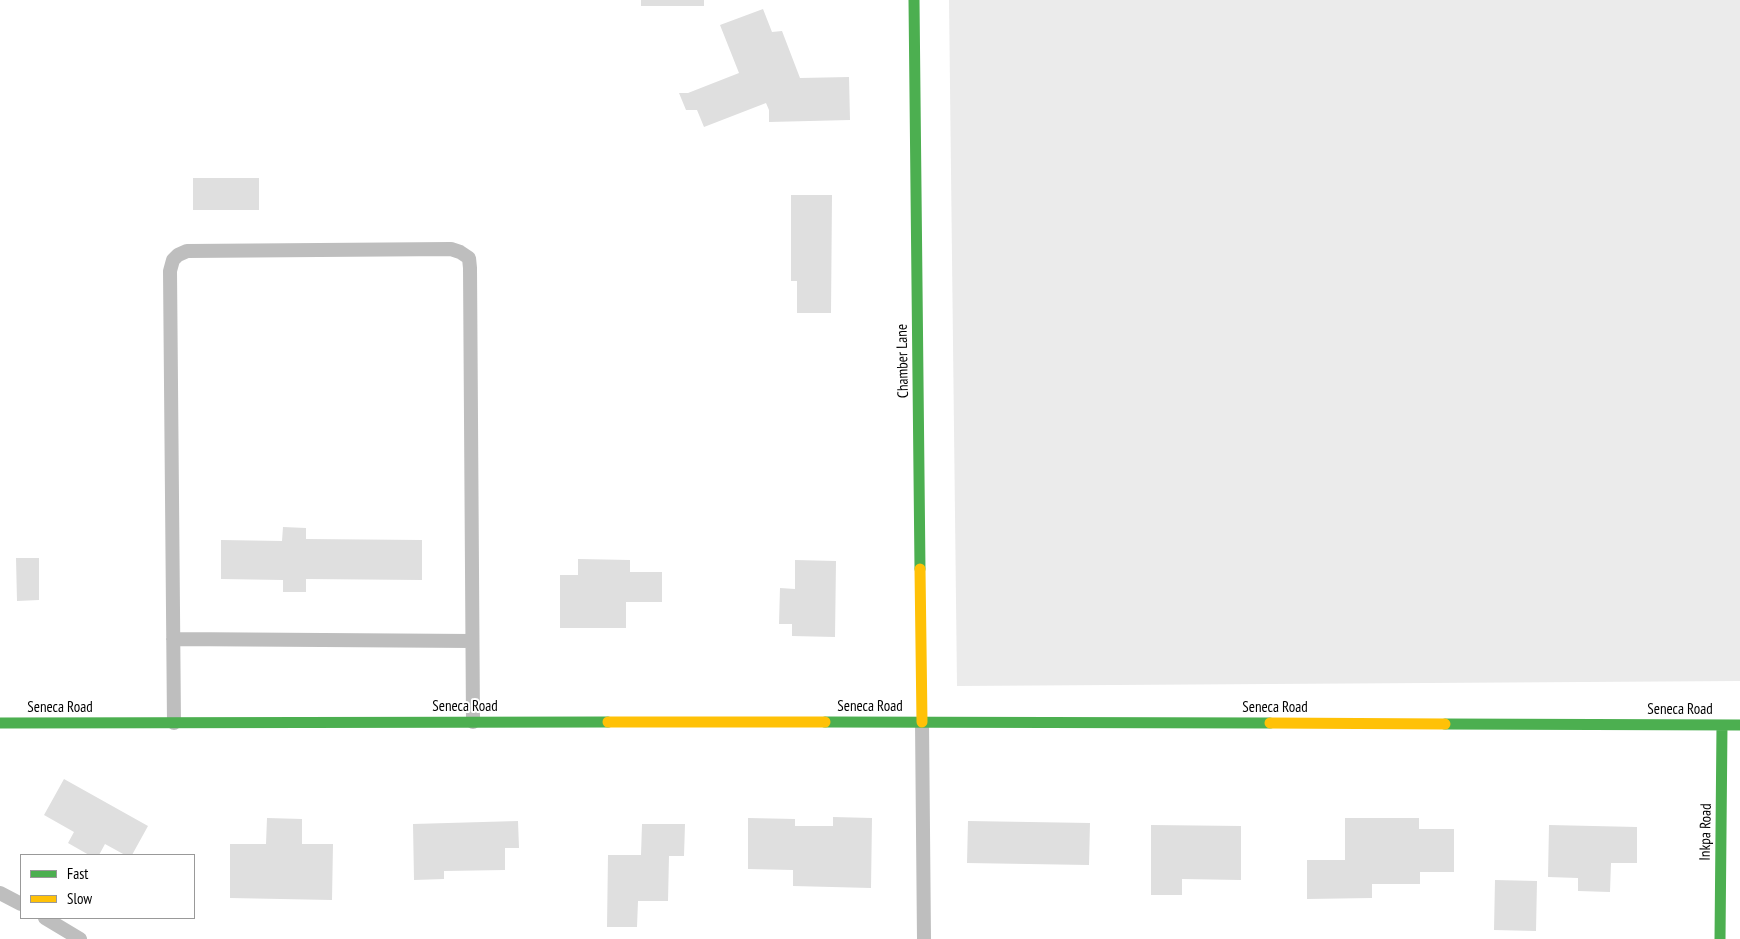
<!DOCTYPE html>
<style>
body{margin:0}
#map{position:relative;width:1740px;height:939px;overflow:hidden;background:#fff;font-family:"PT Sans Narrow",sans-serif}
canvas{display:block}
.legend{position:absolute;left:20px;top:854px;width:175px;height:65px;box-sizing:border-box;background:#fff;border:1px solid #999;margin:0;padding:6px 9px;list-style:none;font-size:15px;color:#000}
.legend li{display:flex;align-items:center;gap:10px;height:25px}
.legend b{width:25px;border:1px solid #999}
</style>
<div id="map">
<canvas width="1740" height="939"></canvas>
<ul class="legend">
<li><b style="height:6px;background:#4caf50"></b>Fast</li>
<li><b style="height:6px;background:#ffc107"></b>Slow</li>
</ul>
</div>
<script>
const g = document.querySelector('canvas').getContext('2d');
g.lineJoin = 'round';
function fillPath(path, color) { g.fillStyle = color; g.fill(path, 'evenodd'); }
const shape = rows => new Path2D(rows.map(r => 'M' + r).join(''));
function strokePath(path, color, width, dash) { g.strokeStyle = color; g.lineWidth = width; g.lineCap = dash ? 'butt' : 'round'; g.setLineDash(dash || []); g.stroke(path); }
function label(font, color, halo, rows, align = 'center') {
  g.font = font + ' "PT Sans Narrow",sans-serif'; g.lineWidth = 4; g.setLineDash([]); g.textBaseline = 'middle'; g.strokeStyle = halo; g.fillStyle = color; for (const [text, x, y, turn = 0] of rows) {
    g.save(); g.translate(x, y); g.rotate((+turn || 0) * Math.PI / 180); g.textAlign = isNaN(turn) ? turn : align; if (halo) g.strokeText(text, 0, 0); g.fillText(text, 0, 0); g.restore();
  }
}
fillPath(shape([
 [949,0,1740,0,1740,681,957,686]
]), '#ebebeb');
fillPath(shape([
 [641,0,704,0,704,6,641,6],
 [763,9,772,32,782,31,800,78,849,77,850,120,769,122,769,110,766,103,704,127,697,110,686,110,679,93,688,93,739,73,720,25],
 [193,178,259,178,259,210,193,210],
 [791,195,832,195,831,313,797,313,797,281,791,281],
 [283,527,306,528,306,539,422,540,422,580,306,579,306,592,283,592,283,580,221,579,221,540,282,541],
 [16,558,39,558,39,600,17,601],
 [578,559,630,560,630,572,662,572,662,602,626,602,626,628,560,628,560,575,578,575],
 [795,560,836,561,835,637,792,636,792,624,779,624,780,588,795,589],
 [64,779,148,826,132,855,125,855,105,844,99,855,89,855,68,843,74,832,44,815],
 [833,817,872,818,871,888,793,886,793,870,748,869,748,818,795,819,795,826,833,826],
 [267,818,302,819,302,844,333,844,332,900,230,898,230,844,266,844],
 [1345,818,1419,818,1419,829,1454,829,1454,872,1420,872,1420,884,1372,884,1372,898,1307,899,1307,860,1345,860],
 [518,821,519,848,505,848,505,870,444,871,444,879,414,880,413,824],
 [968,821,1090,823,1089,865,967,863],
 [642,824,685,824,684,856,669,856,668,901,638,901,637,927,607,927,608,855,641,855],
 [1151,825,1241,826,1241,880,1182,879,1182,895,1151,895],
 [1549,825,1637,827,1637,863,1611,863,1610,892,1578,891,1578,878,1548,877],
 [1495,880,1537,881,1536,931,1494,930]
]), '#dfdfdf');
strokePath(shape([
 [173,639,472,641],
 [922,722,924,939],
 [174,723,170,271,173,260,178,255,187,251,451,249,460,252,469,258,470,268,473,722],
 [0,893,21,904],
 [45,918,80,939]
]), '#bebebe', 14);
strokePath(shape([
 [914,0,920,569],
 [825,722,1270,723],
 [0,723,608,722],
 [1445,724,1740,725],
 [1720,939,1722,725]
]), '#4caf50', 11);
strokePath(shape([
 [920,569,922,722],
 [608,722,825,722],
 [1270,723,1445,724]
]), '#ffc107', 11);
label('15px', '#000', '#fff', [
 ["Chamber Lane",903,361,-91],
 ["Seneca Road",465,707],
 ["Seneca Road",870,707],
 ["Seneca Road",60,708],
 ["Seneca Road",1275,708],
 ["Seneca Road",1680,710],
 ["Inkpa Road",1706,832,-89]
]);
</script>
